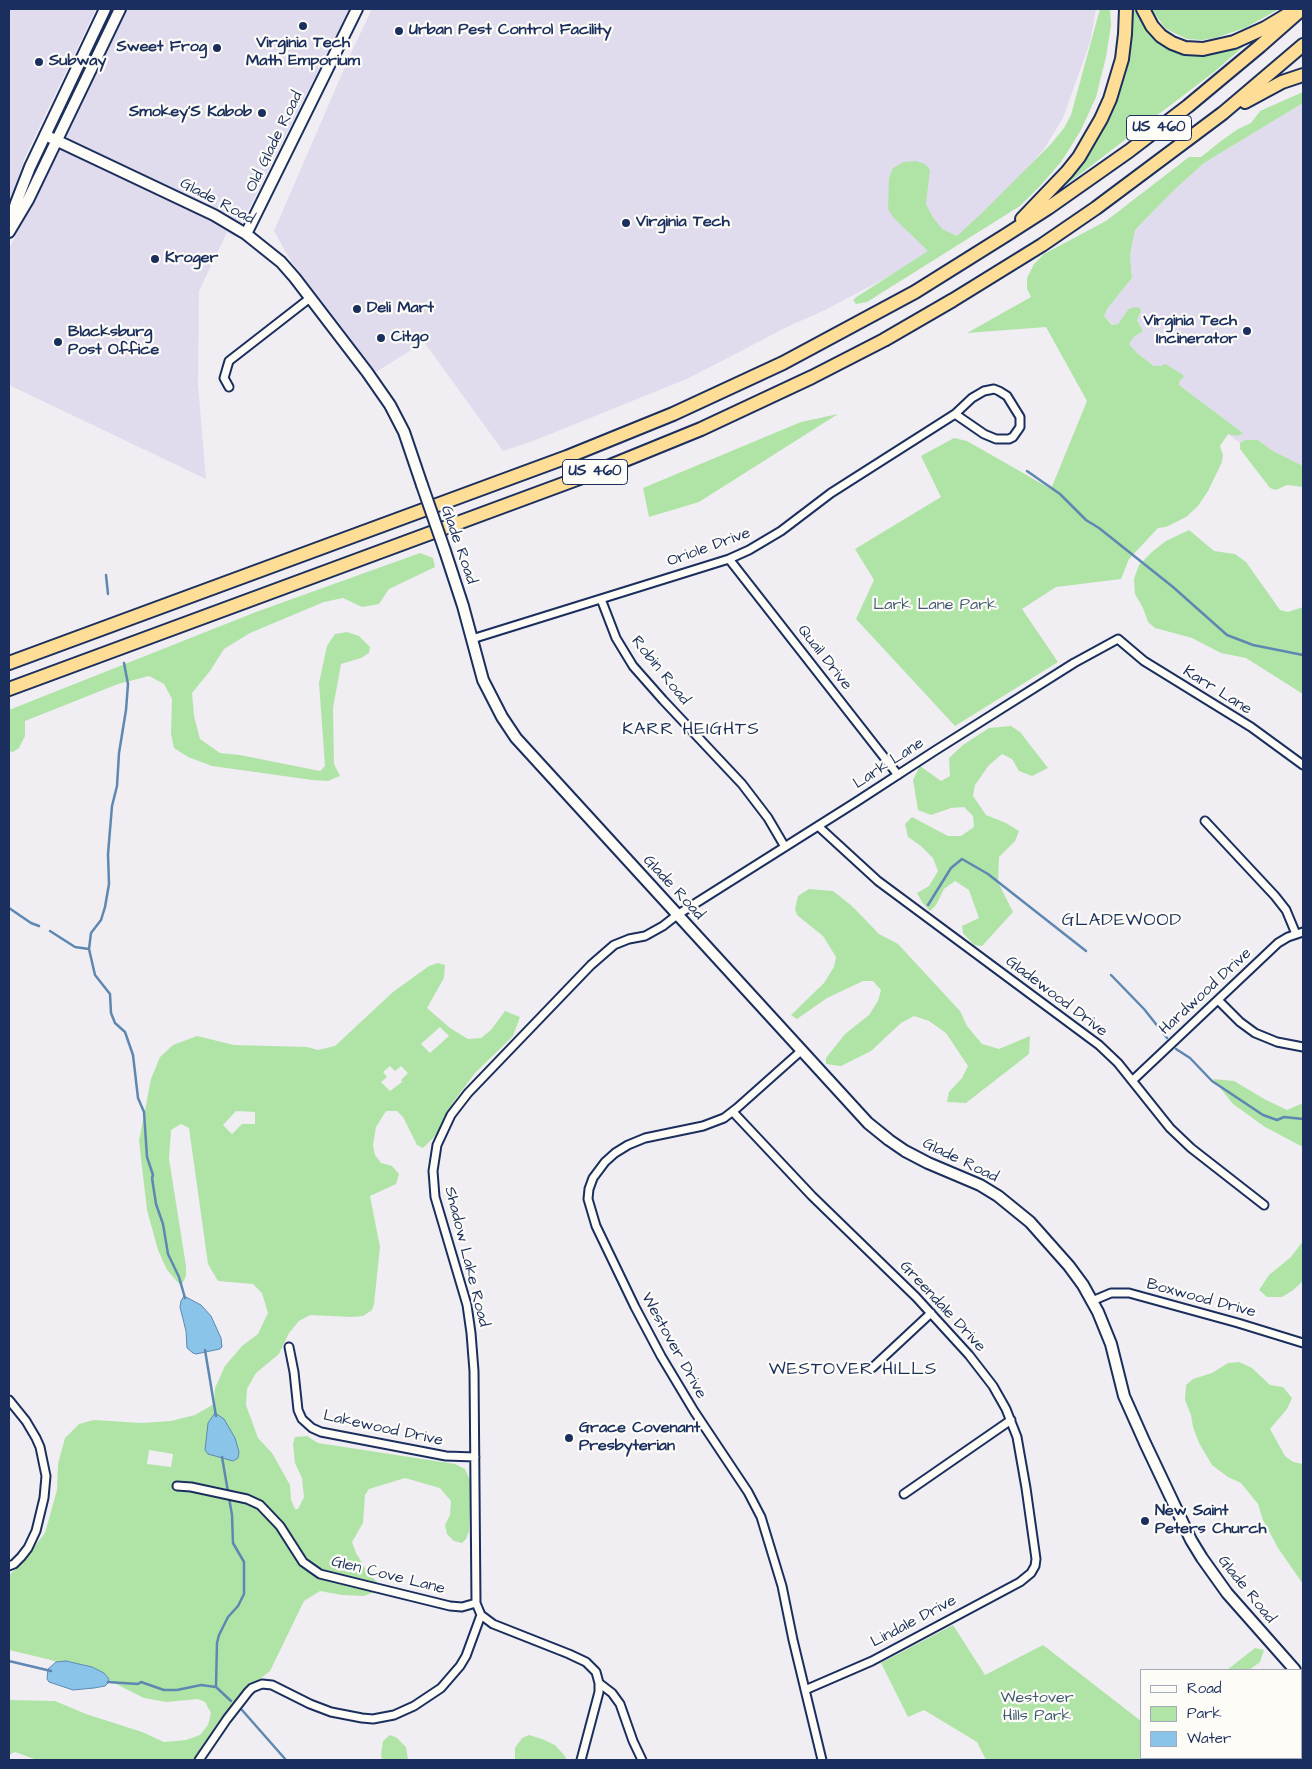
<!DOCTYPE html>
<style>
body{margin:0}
#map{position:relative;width:1312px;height:1769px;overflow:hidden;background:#f0edf3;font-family:"Architects Daughter",sans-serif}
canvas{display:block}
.frame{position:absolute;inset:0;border:10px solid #1b2f5e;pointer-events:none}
.legend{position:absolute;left:1140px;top:1669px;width:162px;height:90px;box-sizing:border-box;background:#fdfcf7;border:1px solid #a3aaba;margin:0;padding:6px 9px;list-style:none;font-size:15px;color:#1b2f5e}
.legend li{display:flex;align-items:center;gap:10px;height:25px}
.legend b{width:25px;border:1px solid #a3aaba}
</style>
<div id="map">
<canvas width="1312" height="1769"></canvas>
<div class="frame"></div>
<ul class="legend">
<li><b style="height:6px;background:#fdfcf7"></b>Road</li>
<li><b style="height:14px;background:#b0e4a6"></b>Park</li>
<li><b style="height:14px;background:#8ac4e9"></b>Water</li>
</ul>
</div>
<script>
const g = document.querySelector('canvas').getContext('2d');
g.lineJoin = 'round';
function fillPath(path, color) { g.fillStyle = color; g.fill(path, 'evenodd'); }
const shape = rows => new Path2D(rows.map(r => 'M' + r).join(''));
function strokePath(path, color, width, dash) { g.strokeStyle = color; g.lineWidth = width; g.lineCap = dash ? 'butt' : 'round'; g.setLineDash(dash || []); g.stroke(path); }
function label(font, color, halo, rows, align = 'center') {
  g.font = font + ' "Architects Daughter",sans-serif'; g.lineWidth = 4.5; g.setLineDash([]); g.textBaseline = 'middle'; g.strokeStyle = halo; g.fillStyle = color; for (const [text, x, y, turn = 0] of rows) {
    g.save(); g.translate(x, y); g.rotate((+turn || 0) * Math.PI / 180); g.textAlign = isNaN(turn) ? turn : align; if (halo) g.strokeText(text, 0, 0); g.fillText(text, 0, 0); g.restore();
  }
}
fillPath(shape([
 [9,9,96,9,25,157,9,204],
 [126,9,349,9,235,237,227,232,199,291,198,385,206,479,9,385,9,249,52,164],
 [372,9,1096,9,1090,42,1063,118,1044,149,987,214,957,236,895,273,825,310,789,326,689,378,533,441,503,451,424,342,376,372,291,261,274,231,351,53],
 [1303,103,1303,466,1273,451,1258,440,1245,440,1240,443,1228,434,1237,436,1243,433,1179,385,1180,380,1161,366,1154,366,1137,353,1129,344,1134,337,1143,331,1137,320,1141,311,1131,308,1118,324,1113,325,1104,316,1107,309,1132,278,1130,255,1135,230,1172,192,1204,163]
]), '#e1dbee');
fillPath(shape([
 [1100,9,1110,9,1111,25,1106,57,1096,97,1081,130,1061,162,1040,186,1020,206,867,302,856,304,853,300,858,296,928,251,893,217,888,209,889,178,893,168,904,162,916,161,925,164,930,170,926,204,932,216,942,229,957,236,983,212,1051,144,1064,128,1071,115],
 [1130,9,1138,9,1171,48,1251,40,1214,72,1050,197,1101,130],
 [1151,9,1279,9,1245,28,1215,38,1202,40,1187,39,1166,29],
 [1303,92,1303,103,1204,163,1172,192,1135,230,1130,255,1132,278,1107,309,1104,316,1112,325,1118,324,1128,310,1131,308,1139,307,1141,311,1137,320,1143,331,1134,337,1129,344,1137,353,1154,366,1161,366,1165,364,1182,374,1184,377,1180,380,1179,385,1243,433,1237,436,1228,434,1220,446,1223,455,1222,462,1208,491,1198,506,1186,517,1166,527,1158,528,1129,559,1121,579,1056,587,1022,609,1058,662,955,726,856,619,874,580,855,549,941,497,921,456,954,438,967,441,1051,489,1087,401,1046,327,967,333,1031,297,1027,289,1027,278,1034,264,1044,254,1106,221,1189,157,1201,157,1221,141,1238,129,1251,123,1260,111],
 [838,414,699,502,649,517,643,488,801,422],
 [1245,440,1258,440,1273,451,1303,466,1303,487,1287,485,1276,490,1270,488,1240,449,1240,443],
 [1189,530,1214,551,1235,554,1246,562,1280,610,1288,612,1303,607,1303,701,1303,694,1246,658,1221,653,1192,638,1155,628,1148,622,1143,608,1135,594,1134,579,1136,573,1139,565,1153,551,1166,541],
 [420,553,433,558,435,567,389,589,379,604,362,607,343,598,324,602,250,633,224,649,210,671,192,693,194,716,200,739,220,753,240,755,320,771,325,766,319,683,327,646,335,634,347,632,359,636,370,647,369,653,361,658,341,664,333,708,334,764,340,776,328,781,312,780,212,766,188,757,174,748,171,734,172,699,164,684,149,676,118,684,25,721,25,736,19,748,13,752,9,751,9,710,256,612],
 [1011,726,1020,732,1048,768,1032,776,1019,771,1012,759,1002,754,989,765,975,785,973,796,986,815,1006,823,1019,831,1015,841,999,857,998,882,1013,912,982,946,974,945,963,933,962,926,979,918,969,890,955,881,944,889,936,905,930,911,922,902,917,893,929,886,938,871,933,858,921,846,908,837,905,824,912,817,948,836,961,836,974,827,973,816,964,807,951,808,931,815,918,810,913,780,920,766,941,781,950,776,949,758,963,745,989,728],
 [809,889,833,891,852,906,879,934,898,944,960,1011,967,1026,982,1044,999,1049,1030,1036,1029,1054,966,1103,947,1102,949,1092,962,1078,968,1066,946,1033,929,1021,914,1016,901,1023,871,1051,841,1066,826,1064,826,1058,845,1034,869,1015,878,1001,881,990,873,981,863,981,827,998,797,1019,791,1015,824,983,834,967,836,957,823,936,797,915,795,909,798,896],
 [438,963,445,965,444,978,427,1008,450,1028,468,1039,481,1038,491,1030,505,1011,520,1017,513,1036,475,1073,454,1101,436,1135,423,1148,417,1145,403,1117,397,1111,386,1111,376,1127,373,1145,375,1155,381,1163,392,1166,399,1174,396,1184,370,1196,380,1247,374,1304,372,1310,363,1316,351,1317,310,1315,299,1321,289,1333,279,1354,256,1373,247,1389,246,1405,258,1438,272,1453,290,1485,291,1500,295,1509,298,1509,304,1497,302,1478,295,1463,293,1444,295,1437,307,1436,318,1443,455,1464,465,1469,471,1482,469,1531,466,1539,462,1543,454,1541,447,1534,445,1525,450,1515,451,1501,440,1488,405,1478,369,1489,365,1495,363,1523,352,1542,356,1553,368,1573,377,1582,374,1592,364,1596,342,1595,320,1591,304,1601,270,1671,242,1693,212,1740,203,1760,37,1760,15,1752,9,1755,9,1700,55,1701,86,1714,142,1732,164,1742,186,1740,200,1735,208,1725,211,1713,205,1702,198,1699,166,1702,144,1698,112,1682,104,1673,92,1667,66,1661,56,1662,51,1660,9,1650,9,1575,20,1565,45,1533,57,1490,58,1464,65,1438,79,1424,94,1420,141,1423,171,1421,195,1415,214,1404,215,1388,225,1366,242,1346,258,1334,268,1313,262,1293,253,1284,218,1281,208,1264,189,1128,181,1124,171,1130,169,1159,186,1266,186,1276,181,1286,167,1270,158,1250,147,1210,139,1141,151,1079,160,1057,173,1045,197,1036,234,1045,307,1047,318,1050,335,1046,393,992,429,966],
 [440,1027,449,1036,430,1053,421,1044],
 [390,1066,395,1071,401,1066,408,1073,401,1080,402,1082,390,1091,381,1082,387,1077,383,1072],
 [236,1111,255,1112,255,1124,242,1124,232,1134,223,1125],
 [149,1450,173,1454,171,1467,147,1464],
 [1213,1079,1234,1081,1266,1100,1287,1110,1303,1103,1303,1147,1265,1127,1233,1104],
 [1303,1241,1303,1281,1292,1291,1282,1297,1267,1297,1259,1290,1269,1275,1291,1257],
 [1239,1362,1252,1368,1270,1385,1283,1387,1292,1398,1287,1409,1270,1429,1285,1456,1293,1462,1303,1464,1303,1584,1278,1548,1263,1520,1258,1504,1241,1483,1228,1477,1212,1465,1199,1443,1193,1427,1191,1415,1185,1400,1186,1385,1193,1379,1212,1373,1228,1363],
 [953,1625,985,1675,1043,1645,1141,1721,1141,1758,1301,1758,1301,1686,1303,1689,1303,1760,986,1760,977,1742,924,1710,908,1717,881,1663],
 [1255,1648,1264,1650,1260,1662,1249,1670,1227,1670],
 [390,1735,397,1738,406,1747,408,1760,382,1760,381,1755,383,1741],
 [529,1735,542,1739,555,1745,564,1755,567,1760,515,1760,515,1748,522,1738]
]), '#b0e4a6');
const water = shape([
 [184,1296,201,1305,211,1316,221,1338,222,1347,220,1349,196,1354,193,1353,187,1348,186,1331,180,1307,181,1301,184,1296],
 [215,1413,224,1419,235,1438,239,1452,238,1458,233,1461,208,1454,205,1450,208,1423,215,1413],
 [66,1661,92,1667,104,1673,109,1679,109,1682,105,1686,94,1688,73,1690,49,1682,47,1679,48,1669,56,1662,66,1661]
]);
fillPath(water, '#8ac4e9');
strokePath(water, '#5e88b1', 1);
strokePath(shape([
 [1027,471,1060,494,1086,520,1099,528,1173,587,1227,635,1253,645,1303,655],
 [106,575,108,594],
 [124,663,128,684,126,710,119,753,117,786,112,806,108,854,109,884,105,907,101,920,91,933,89,949,95,975,110,994,111,1013,115,1023,125,1032,133,1055,138,1098,144,1112,147,1157,153,1175,152,1178,156,1204,163,1224,168,1254,179,1277,185,1298],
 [928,905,951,868,962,859,988,874,1086,951],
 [9,908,31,923,39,926],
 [50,931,75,947,89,949],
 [1111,975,1144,1009,1167,1038],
 [1176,1049,1190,1058,1212,1081,1263,1115,1277,1120,1284,1117,1303,1119],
 [205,1350,216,1416],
 [9,1661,51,1671],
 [108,1682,138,1684,141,1682,164,1690,177,1690,201,1685,216,1687,231,1701],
 [216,1687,217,1643,219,1635,228,1617,238,1606,244,1594,244,1562,233,1543,232,1515,222,1457],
 [242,1710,286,1760]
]), '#5e88b1', 2.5);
const street = shape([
 [229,387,224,378,229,361,310,298],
 [729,559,898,775],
 [601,599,616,638,633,666,663,700,742,784,768,818,785,847],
 [472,639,729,559,749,550,781,531,831,493,955,414,984,434,996,439,1009,439,1013,437,1020,427,1020,417,1007,396,999,391,994,389,984,391,972,398,955,414],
 [1205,821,1275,896,1286,910,1296,934],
 [818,826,878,881,1099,1045,1118,1063,1170,1128,1191,1148,1264,1205],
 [1218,1000,1240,1022,1255,1033,1277,1042,1303,1047],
 [801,1051,737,1108,724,1118,703,1126,645,1138,628,1145,615,1153,605,1162,593,1178,589,1189,588,1199,596,1226,635,1307,661,1356,694,1411,748,1492,761,1517,782,1586,793,1640,822,1760],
 [1133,1080,1278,943,1288,937,1303,932],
 [733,1112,812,1196,916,1297,969,1355,993,1386,1006,1409,1017,1437,1026,1488,1036,1559,1035,1566,1031,1573,1020,1582,872,1661,805,1690],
 [1092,1301,1111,1293,1129,1293,1238,1323,1303,1343],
 [289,1347,294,1372,298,1410,302,1419,312,1428,321,1432,446,1456,475,1457],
 [872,1368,931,1313],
 [9,1400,26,1421,36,1438,40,1447,46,1476,44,1498,36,1531,28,1548,21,1557,14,1564,9,1566],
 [177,1486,191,1487,247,1499,260,1505,280,1526,303,1562,320,1574,450,1606,462,1607,476,1603],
 [904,1494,1011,1420],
 [599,1683,612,1693,620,1704,633,1741,642,1760],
 [199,1760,227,1719,248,1692,252,1688,262,1684,272,1685,310,1704,331,1712,362,1718,373,1719,394,1715,414,1706,441,1688,460,1666,466,1656,481,1615],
 [581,1760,599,1692,599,1683,596,1672,586,1662,569,1654,493,1624,481,1615,476,1603,474,1371,471,1333,467,1305,435,1197,433,1171,437,1145,451,1115,468,1093,591,965,614,945,629,939,645,936,663,926,677,915,856,802,936,750,1074,663,1118,639,1144,661,1251,727,1303,765]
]);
const secondary = shape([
 [45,135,214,215,246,234,281,262,295,278,367,372,390,405,404,432,422,485],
 [10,223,16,203,30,167,105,9],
 [9,232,28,200,120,9],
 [246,234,357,9],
 [445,551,463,606,483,680,502,717,516,738,868,1123,889,1140,905,1151,928,1163,980,1185,998,1196,1030,1222,1069,1266,1083,1285,1098,1312,1111,1344,1124,1396,1145,1443,1191,1540,1202,1558,1227,1593,1295,1670],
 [1301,1677,1303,1680]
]);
const highway = shape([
 [1143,9,1152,26,1161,36,1172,43,1185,48,1203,49,1234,42,1265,28,1290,13],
 [1245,102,1282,82,1303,75],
 [1022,219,1067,172,1079,157,1101,119,1110,99,1122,59,1125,34,1126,9],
 [9,663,567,457,673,414,783,363,915,292,1006,235,1048,208,1129,151,1188,106,1260,46,1302,9],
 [9,689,593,473,701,429,812,377,884,340,953,300,1042,245,1096,208,1223,113,1303,45]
]);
strokePath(street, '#1b2f5e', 11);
strokePath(secondary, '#1b2f5e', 14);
strokePath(highway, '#1b2f5e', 16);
strokePath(street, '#fdfcf7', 7);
strokePath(secondary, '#fdfcf7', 10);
strokePath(highway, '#fedd96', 12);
const secondaryBridge = shape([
 [422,485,445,551]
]);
strokePath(secondaryBridge, '#1b2f5e', 14, []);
strokePath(secondaryBridge, '#fdfcf7', 10);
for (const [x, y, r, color] of [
 [303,26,5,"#1b2f5e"],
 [399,31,5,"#1b2f5e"],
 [217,48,5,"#1b2f5e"],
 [39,62,5,"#1b2f5e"],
 [262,113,5,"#1b2f5e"],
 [626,223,5,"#1b2f5e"],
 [155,259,5,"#1b2f5e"],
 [357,309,5,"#1b2f5e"],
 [1247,331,5,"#1b2f5e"],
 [381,338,5,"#1b2f5e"],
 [58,342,5,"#1b2f5e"],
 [569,1438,5,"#1b2f5e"],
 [1145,1521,5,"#1b2f5e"]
]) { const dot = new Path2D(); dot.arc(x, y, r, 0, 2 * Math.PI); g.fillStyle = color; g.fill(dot); strokePath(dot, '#fdfcf7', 2); }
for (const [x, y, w] of [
 [1159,128,65],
 [595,472,65]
]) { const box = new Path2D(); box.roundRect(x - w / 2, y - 12.5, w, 25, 4); g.fillStyle = '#fdfcf7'; g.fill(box); strokePath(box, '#1b2f5e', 1); }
label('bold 15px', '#1b2f5e', null, [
 ["US 460",1159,128],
 ["US 460",595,472]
]);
label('bold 16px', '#1b2f5e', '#fdfcf7', [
 ["Urban Pest Control Facility",409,31],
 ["Virginia Tech",303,44,"center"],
 ["Math Emporium",303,62,"center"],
 ["Sweet Frog",207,48,"right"],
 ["Subway",49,62],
 ["Smokey'S Kabob",252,113,"right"],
 ["Virginia Tech",636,223],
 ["Kroger",165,259],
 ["Deli Mart",367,309],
 ["Virginia Tech",1237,322,"right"],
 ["Incinerator",1237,340,"right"],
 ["Blacksburg",68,333],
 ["Post Office",68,351],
 ["Citgo",391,338],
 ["Grace Covenant",579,1429],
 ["Presbyterian",579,1447],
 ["New Saint",1155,1512],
 ["Peters Church",1155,1530]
], 'left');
label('16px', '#1b2f5e', '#fdfcf7', [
 ["Old Glade Road",275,142,-64],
 ["Glade Road",217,202,28],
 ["Glade Road",458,545,71],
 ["Oriole Drive",709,548,-20],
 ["Quail Drive",824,658,52],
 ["Robin Road",660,671,51],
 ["Karr Lane",1217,691,32],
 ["Lark Lane",889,764,-33],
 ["Glade Road",673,888,47],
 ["Hardwood Drive",1206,992,-43],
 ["Gladewood Drive",1056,997,37],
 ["Glade Road",960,1161,26],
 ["Shadow Lake Road",466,1257,76],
 ["Boxwood Drive",1201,1299,15],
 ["Greendale Drive",942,1307,47],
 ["Westover Drive",673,1346,61],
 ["Lakewood Drive",383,1429,12],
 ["Glen Cove Lane",388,1576,14],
 ["Glade Road",1246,1590,51],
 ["Lindale Drive",914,1622,-28]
]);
label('16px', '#405c70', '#fdfcf7', [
 ["Lark Lane Park",935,606],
 ["Westover",1037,1699],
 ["Hills Park",1037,1717]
]);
g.letterSpacing = '1px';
label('18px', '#1b2f5e', '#fdfcf7', [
 ["KARR HEIGHTS",691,730],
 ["GLADEWOOD",1122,921],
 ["WESTOVER HILLS",853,1370]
]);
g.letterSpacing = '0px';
</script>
